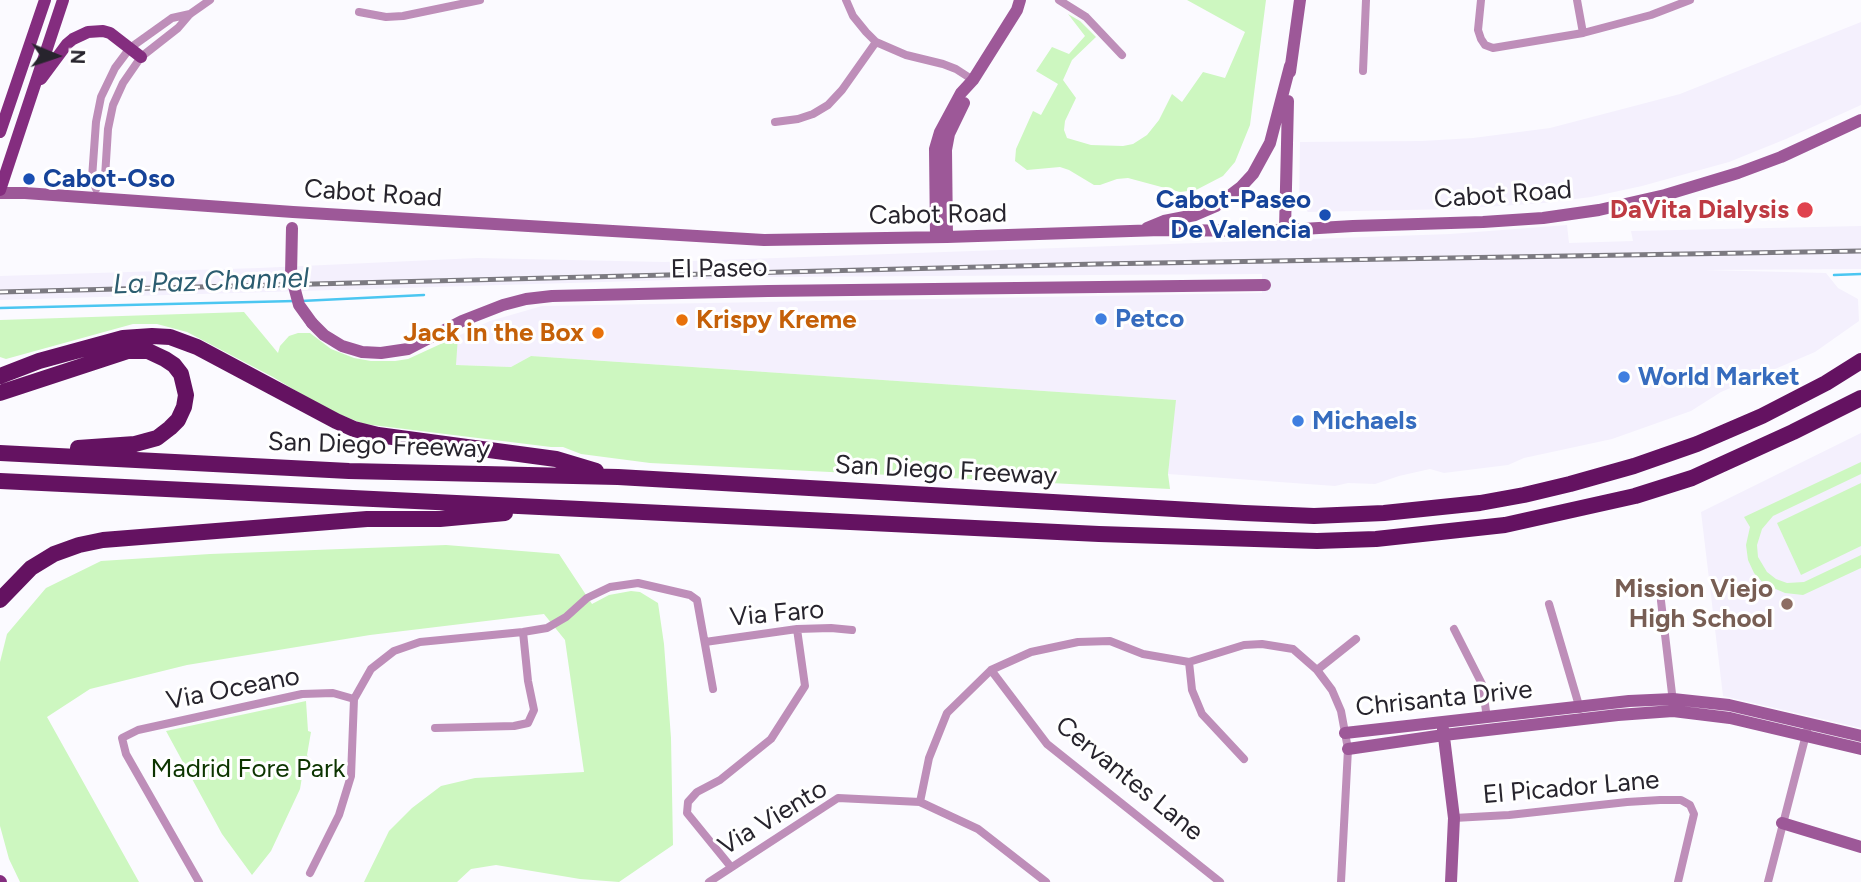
<!DOCTYPE html>
<style>
body{margin:0}
#map{position:relative;width:1861px;height:882px;overflow:hidden;background:#fbfaff;font-family:Figtree,sans-serif}
canvas{display:block}
.north{position:absolute;left:21px;top:21px;width:70px;height:70px;-webkit-text-stroke:5px #fff;paint-order:stroke;rotate:92deg;font-size:19px;font-weight:700;line-height:28px;text-align:center;color:#27242d}
.north::after{content:'';display:block;margin:auto;width:24px;height:32px;background:#27242d;clip-path:polygon(50% 0,100% 100%,50% 72%,0 100%)}
</style>
<div id="map">
<canvas width="1861" height="882"></canvas>
<div class="north">N</div>
</div>
<script>
const g = document.querySelector('canvas').getContext('2d');
g.lineJoin = 'round';
function fillPath(path, color) { g.fillStyle = color; g.fill(path, 'evenodd'); }
const shape = rows => new Path2D(rows.map(r => 'M' + r).join(''));
function strokePath(path, color, width, dash) { g.strokeStyle = color; g.lineWidth = width; g.lineCap = dash ? 'butt' : 'round'; g.setLineDash(dash || []); g.stroke(path); }
function label(font, color, halo, rows, align = 'center') {
  g.font = font + ' Figtree,sans-serif'; g.lineWidth = 6; g.setLineDash([]); g.textBaseline = 'middle'; g.strokeStyle = halo; g.fillStyle = color; for (const [text, x, y, turn = 0] of rows) {
    g.save(); g.translate(x, y); g.rotate((+turn || 0) * Math.PI / 180); g.textAlign = isNaN(turn) ? turn : align; if (halo) g.strokeText(text, 0, 0); g.fillText(text, 0, 0); g.restore();
  }
}
fillPath(shape([
 [1861,22,1861,105,1786,139,1729,162,1642,186,1591,197,1544,203,1455,209,1308,212,1299,203,1300,142,1422,141,1473,138,1550,128,1680,94],
 [1567,225,1569,243,1633,241,1631,231,1861,226,1861,269,1704,270,1826,273,1838,288,1858,299,1859,321,1815,352,1721,392,1691,411,1612,439,1524,458,1508,465,1444,473,1430,469,1399,476,1375,484,1348,483,1335,486,1168,474,1175,400,531,356,511,367,455,365,458,336,490,321,542,306,1262,293,1262,274,771,277,0,300,0,276,259,268,477,258,664,262,1450,234],
 [1861,433,1861,728,1723,696,1701,512]
]), '#f4f0fd');
fillPath(shape([
 [1187,0,1266,0,1250,125,1235,162,1223,176,1196,190,1180,192,1128,178,1117,179,1100,185,1094,185,1069,170,1060,167,1027,170,1015,161,1016,149,1033,111,1041,115,1058,84,1036,71,1052,47,1069,54,1085,36,1068,14,1080,21,1096,37,1072,60,1063,80,1076,98,1065,121,1064,130,1067,138,1091,145,1123,146,1133,144,1147,135,1159,120,1172,94,1182,102,1203,72,1225,78,1245,32],
 [244,312,278,353,280,346,289,336,298,333,310,333,331,349,354,358,371,361,395,361,408,359,458,336,456,365,511,367,531,356,1176,400,1168,474,1170,489,650,463,581,454,563,447,551,447,364,424,326,409,273,377,187,332,157,324,133,324,6,359,0,357,0,320],
 [1861,462,1861,474,1773,516,1762,529,1757,545,1758,557,1767,572,1776,579,1787,583,1804,582,1861,555,1861,568,1803,595,1785,593,1764,584,1754,573,1748,560,1746,545,1750,527,1744,517],
 [1861,483,1861,546,1801,575,1777,523],
 [446,545,559,554,592,604,609,595,631,591,640,592,658,603,664,644,671,738,673,845,619,882,580,879,496,865,471,869,457,882,364,882,389,831,412,808,441,786,475,778,584,772,565,640,544,614,370,635,187,665,90,689,47,717,139,882,20,882,9,859,0,826,0,662,7,634,46,588,101,561,210,554],
 [306,701,308,731,311,732,307,755,309,759,303,771,300,789,271,851,252,875,222,834,166,731]
]), '#cdf7c0');
strokePath(shape([
 [1834,275,1861,274],
 [301,301,424,295],
 [0,308,295,301]
]), '#4bc6f1', 2.5);
strokePath(shape([
 [846,0,853,16,866,32,876,42,906,55,943,64,956,69,973,80],
 [1059,0,1086,17,1122,55],
 [1481,0,1478,30,1481,39,1485,45,1493,48,1583,33,1651,15,1690,0],
 [1577,0,1583,33],
 [359,12,386,17,403,16,480,0],
 [1363,71,1366,0],
 [775,122,798,119,813,114,828,105,842,90,876,42],
 [96,187,105,177,108,129,113,105,123,83,141,57,178,28,190,14,210,0],
 [96,189,92,178,96,122,101,97,115,68,130,48,172,18,190,14],
 [1661,601,1673,702],
 [1549,604,1580,709],
 [1454,629,1482,684,1487,718],
 [705,642,797,629,831,628,852,630],
 [1189,662,1192,690,1202,714,1244,759],
 [991,670,1047,744,1220,882],
 [1317,670,1356,639],
 [435,728,514,726,528,723,534,710,528,681,523,632],
 [920,802,929,758,947,713,991,670,1031,652,1078,642,1110,641,1143,654,1189,662,1244,645,1262,644,1293,649,1317,670,1332,690,1341,711,1348,749,1341,882],
 [1454,818,1509,815,1627,802,1660,800,1681,800,1690,805,1694,814,1678,882],
 [731,867,687,813,688,802,697,792,720,780,771,739,805,686,797,629],
 [310,873,339,815,351,776,354,699,371,669,394,651,420,642,523,632,547,628,566,617,587,598,610,587,638,583,690,595,697,600,713,689],
 [199,882,126,754,122,738,138,730,302,694,333,693,354,699],
 [709,882,838,798,920,802,978,829,1046,882],
 [1768,882,1809,723]
]), '#be8eb9', 8);
strokePath(shape([
 [1290,72,1300,0],
 [0,193,25,193,293,212,764,240,947,237,1161,230,1268,231,1353,226,1483,222,1543,218,1599,210,1665,195,1738,173,1781,157,1861,120],
 [1147,228,1164,221,1195,215,1216,206,1241,187,1253,174,1270,143,1290,66],
 [1285,230,1288,101],
 [936,237,935,149,940,132,961,93,973,80,1017,10,1020,0],
 [947,237,946,150,949,134,964,103],
 [312,323,324,335,342,346,362,352,381,353,408,349,462,321,503,305,526,299,552,296,768,291,1265,285],
 [1443,729,1454,818,1451,882],
 [1345,733,1629,701,1673,699,1729,705,1861,736],
 [1348,749,1444,735,1618,715,1673,711,1730,718,1861,749],
 [1782,823,1861,847]
]), '#9d5898', 12);
strokePath(shape([
 [41,79,67,44,73,39,88,32,103,31,110,33,141,57],
 [0,132,45,0],
 [0,190,63,0],
 [0,881,1,882]
]), '#842d7f', 12);
strokePath(shape([
 [0,376,39,361,123,338,152,336,170,337,197,347,336,421,354,429,378,435,556,459,596,471],
 [0,393,128,351,148,351,165,359,174,365,181,374,186,395,184,407,178,420,170,428,157,438,135,444,78,448],
 [0,453,349,471,618,477,1244,513,1314,516,1384,513,1480,503,1524,495,1570,484,1634,466,1697,444,1762,416,1826,383,1861,361],
 [0,481,1099,534,1317,541,1376,539,1505,525,1635,496,1692,478,1793,432,1861,398],
 [0,600,31,568,54,554,79,545,103,540,367,519,440,519,505,513]
]), '#641261', 16);
const rail = shape([
 [0,292,1097,264,1861,251]
]);
strokePath(rail, '#7c7a81', 5);
strokePath(rail, '#fff', 2.5, [8]);
strokePath(shape([
 [292,228,291,275,299,305,312,323]
]), '#9d5898', 12);
for (const [x, y, r, color] of [
 [29,179,7,"#1a4fb4"],
 [1805,210,9,"#e0444e"],
 [1325,215,7,"#1a4fb4"],
 [1101,319,7,"#3f7fe0"],
 [682,320,7,"#e8710a"],
 [598,333,7,"#e8710a"],
 [1624,377,7,"#3f7fe0"],
 [1298,421,7,"#3f7fe0"],
 [1787,604,7,"#8d6e63"]
]) { const dot = new Path2D(); dot.arc(x, y, r, 0, 2 * Math.PI); g.fillStyle = color; g.fill(dot); strokePath(dot, '#fff', 2.5); }
label('bold 26px', '#164399', '#fff', [
 ["Cabot-Oso",43,179],
 ["Cabot-Paseo",1311,200,"right"],
 ["De Valencia",1311,230,"right"]
], 'left');
label('26px', '#27242d', '#fff', [
 ["Cabot Road",373,194,4],
 ["Cabot Road",1503,195,-4],
 ["Cabot Road",938,215,-1],
 ["El Paseo",719,269,-1],
 ["San Diego Freeway",379,446,2],
 ["San Diego Freeway",946,471,3],
 ["Via Faro",777,614,-5],
 ["Via Oceano",233,689,-11],
 ["Chrisanta Drive",1444,699,-6],
 ["Cervantes Lane",1129,779,39],
 ["El Picador Lane",1571,788,-5],
 ["Via Viento",773,818,-31]
]);
label('bold 26px', '#be3a42', '#fff', [
 ["DaVita Dialysis",1789,210]
], 'right');
label('bold 26px', '#366cbe', '#fff', [
 ["Petco",1115,319],
 ["World Market",1638,377],
 ["Michaels",1312,421]
], 'left');
label('bold 26px', '#c56008', '#fff', [
 ["Krispy Kreme",696,320],
 ["Jack in the Box",584,333,"right"]
], 'left');
label('bold 26px', '#785e54', '#fff', [
 ["Mission Viejo",1773,589],
 ["High School",1773,619]
], 'right');
label('26px', '#0d3500', '#fff', [
 ["Madrid Fore Park",248,769]
]);
label('italic 28px', '#2c5d70', '#fff', [
 ["La Paz Channel",211,282,-2]
]);
</script>
